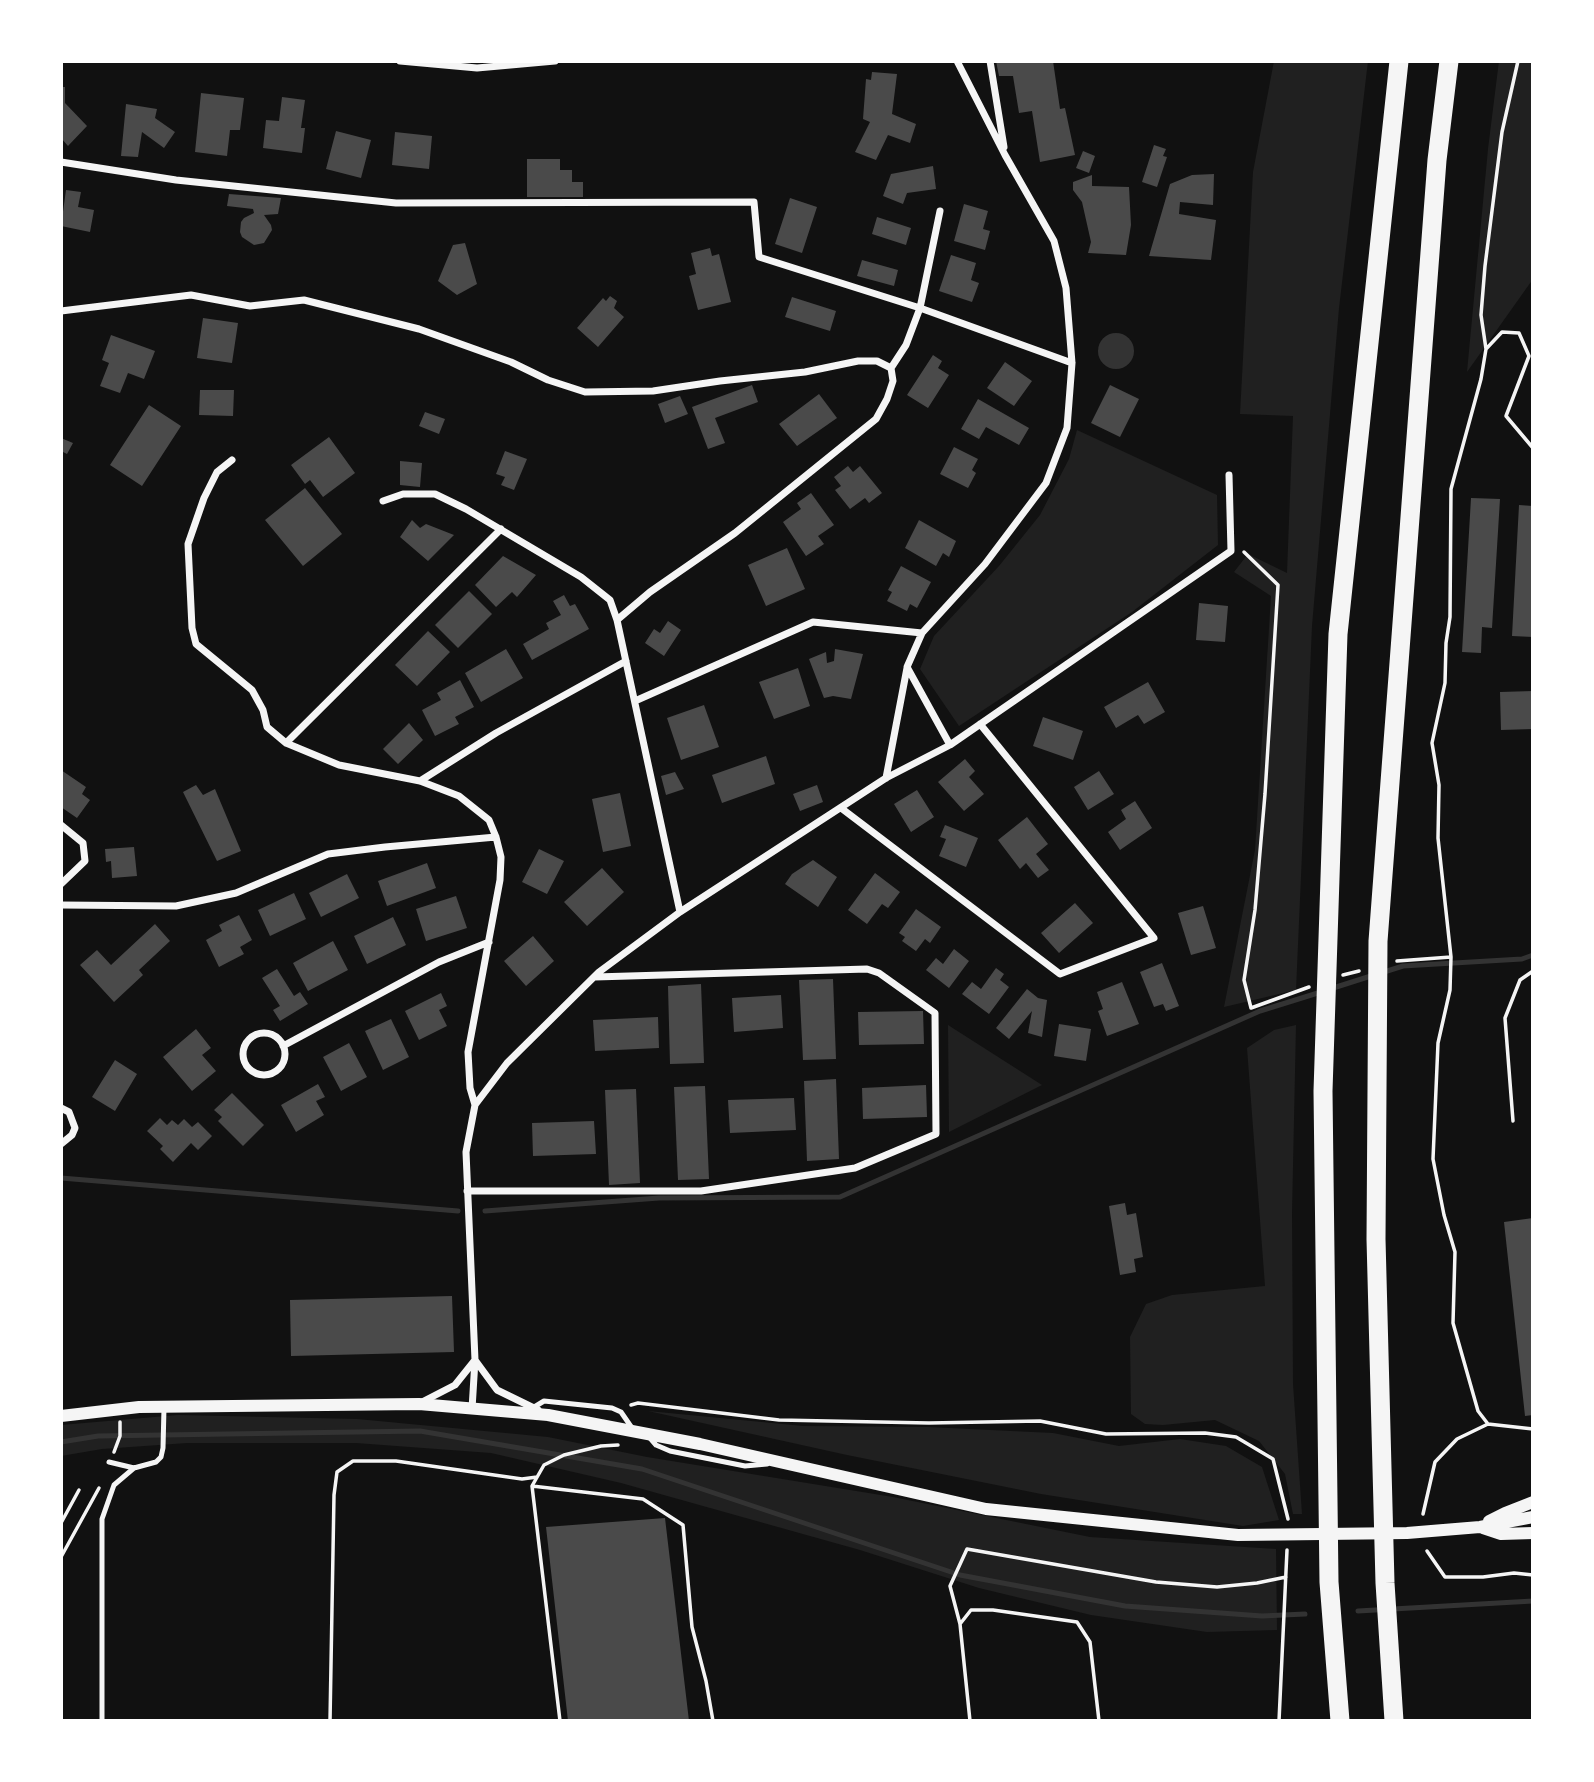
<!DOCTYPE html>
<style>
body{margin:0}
#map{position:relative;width:1594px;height:1782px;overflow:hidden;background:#111;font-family:Raleway,sans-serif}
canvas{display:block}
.frame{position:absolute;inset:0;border:63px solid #fff;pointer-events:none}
</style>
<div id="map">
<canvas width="1594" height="1782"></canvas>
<div class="frame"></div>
</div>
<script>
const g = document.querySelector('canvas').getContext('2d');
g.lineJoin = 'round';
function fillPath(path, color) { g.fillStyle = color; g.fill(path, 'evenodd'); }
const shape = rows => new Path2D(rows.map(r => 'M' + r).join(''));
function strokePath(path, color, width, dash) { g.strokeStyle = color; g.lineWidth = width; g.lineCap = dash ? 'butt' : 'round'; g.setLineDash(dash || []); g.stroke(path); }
fillPath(shape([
 [1274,61,1368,61,1339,308,1312,626,1296,990,1224,1007,1255,850,1271,596,1234,572,1248,554,1287,573,1293,416,1240,414,1253,172],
 [1499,61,1533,61,1533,279,1467,372,1488,149],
 [1077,430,1217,495,1218,545,1132,612,959,726,920,669,934,636,999,566,1040,515,1069,459],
 [948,1025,1042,1085,949,1132],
 [1296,1025,1292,1213,1293,1384,1302,1514,1293,1514,1285,1474,1259,1441,1215,1420,1163,1425,1145,1424,1131,1414,1130,1337,1146,1304,1172,1295,1265,1286,1247,1048,1274,1030],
 [648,1411,803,1426,928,1427,1053,1433,1119,1446,1180,1439,1226,1446,1262,1467,1279,1520,1243,1526,1041,1494,847,1455],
 [178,1415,357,1419,548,1437,647,1457,893,1497,1090,1537,1276,1549,1277,1630,1207,1632,1091,1615,979,1588,860,1550,621,1483,491,1453,356,1443,187,1443,102,1449,61,1456,61,1425]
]), '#202020');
fillPath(shape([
 '1098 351a18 18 0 1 1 36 0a18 18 0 1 1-36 0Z'
]), '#333');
strokePath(shape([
 [1384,972,1403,966,1522,959,1533,955],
 [1330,989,1374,975],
 [61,1178,458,1211],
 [485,1211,659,1198,840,1197,1260,1011,1321,992],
 [61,1442,98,1436,420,1431,642,1469,960,1575,1125,1606,1262,1616,1305,1614],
 [1358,1611,1533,1601]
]), '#333', 5);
fillPath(shape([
 [996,61,1053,61,1060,109,1065,108,1075,155,1040,162,1032,111,1019,113,1013,76,999,76],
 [872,72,897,74,892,114,916,124,910,143,888,135,876,160,855,152,870,122,863,119,866,79,871,80],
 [61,87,65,87,65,103,87,126,68,146,61,138],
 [201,93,244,98,240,130,230,130,227,156,195,152],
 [282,97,305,100,301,128,305,128,302,153,263,148,266,120,279,121],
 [126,104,157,109,155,118,175,132,164,148,142,132,138,157,121,156],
 [336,131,371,140,361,178,326,169],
 [395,132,432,136,429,169,392,165],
 [1154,145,1166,149,1163,156,1167,157,1157,187,1142,182],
 [1083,151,1095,156,1089,173,1076,168],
 [527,159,560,159,560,170,572,170,572,182,583,182,583,197,527,197],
 [933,166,936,189,907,193,903,204,883,196,891,174],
 [1214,174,1213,205,1180,202,1179,214,1216,220,1211,260,1149,256,1170,184,1192,175],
 [1092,175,1092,186,1129,187,1131,225,1126,255,1088,253,1091,242,1082,202,1073,190,1073,182],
 [66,190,81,192,78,207,94,210,90,232,61,226],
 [229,194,281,198,278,214,264,215,271,225,272,230,264,243,254,245,242,237,240,232,241,222,244,218,254,213,253,209,227,206],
 [790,198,817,207,802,253,775,244],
 [964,204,988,211,983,229,990,231,985,250,954,241],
 [877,217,911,228,906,245,872,234],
 [465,243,477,284,457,295,438,281,453,245],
 [710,248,712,256,719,254,731,302,698,310,689,276,696,274,691,253],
 [951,255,976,263,971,280,979,283,972,302,939,291],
 [862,260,898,270,894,286,857,276],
 [610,296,617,301,614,308,624,317,598,347,577,328,603,298,606,301],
 [792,297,836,311,830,331,785,317],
 [203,318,238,323,232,363,197,358],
 [111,335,155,351,144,379,128,373,120,393,100,386,109,363,102,360],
 [933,355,942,361,938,368,949,375,928,408,907,395],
 [1005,362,1032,381,1014,406,987,388],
 [752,385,758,402,715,418,725,443,708,449,692,407],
 [1110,385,1139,399,1120,437,1091,423],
 [200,390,234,390,233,416,199,415],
 [819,394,837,418,797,446,779,424],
 [680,396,688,414,665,423,658,404],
 [978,399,1029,428,1019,445,986,427,979,439,961,429],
 [149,405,181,426,142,486,110,465],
 [425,412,445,419,439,434,419,426],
 [329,437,355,473,323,497,310,480,305,484,291,465],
 [61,438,73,443,67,454,61,451],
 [954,447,978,459,972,470,976,473,968,488,940,474],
 [505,451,527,459,514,490,501,485,505,477,496,474],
 [400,461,422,463,420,487,400,485],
 [848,466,853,472,860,466,882,493,869,503,865,498,850,509,835,490,841,486,834,477],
 [305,488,342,534,303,566,265,520],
 [811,493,834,525,818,536,824,544,806,556,783,522,801,509,797,503],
 [1471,498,1500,499,1492,628,1482,627,1481,653,1462,652],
 [1519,505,1533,506,1533,637,1512,636],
 [412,520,420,528,426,524,454,535,428,561,400,537],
 [919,520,956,541,949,557,943,553,936,566,905,548],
 [787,548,805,589,766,606,748,565],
 [503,556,536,575,517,597,512,592,496,607,475,585],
 [901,566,931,582,917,608,910,604,907,611,887,601,892,592,888,590],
 [469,591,492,614,458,648,435,625],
 [564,595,570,606,575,604,589,629,532,660,523,644,549,629,546,623,561,615,553,601],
 [1199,603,1228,606,1225,642,1196,640],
 [668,621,681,630,664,656,645,643,654,629,660,633],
 [428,631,450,652,417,686,395,665],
 [506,649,523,678,481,702,465,673],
 [835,649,863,654,851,699,833,696,824,698,809,659,826,652,827,663,834,661],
 [798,668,810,706,774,719,759,682],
 [460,680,474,707,455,717,459,724,435,736,422,710,441,700,437,693],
 [1148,682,1165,712,1144,724,1138,715,1116,728,1104,707],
 [1533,691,1533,729,1501,730,1500,692],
 [704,705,719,747,681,760,667,718],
 [1043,717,1083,731,1073,760,1033,746],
 [409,723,423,740,398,764,383,749],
 [766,756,775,784,722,803,712,775],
 [965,759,975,771,969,777,984,794,964,811,938,782],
 [61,770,86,787,82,794,90,800,77,818,61,807],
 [1099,771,1114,794,1088,810,1074,787],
 [675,772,684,789,666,795,661,776],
 [196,785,203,795,215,789,241,851,217,861,183,792],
 [817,785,823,802,800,811,793,794],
 [917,790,934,817,911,832,894,804],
 [620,793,631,846,603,852,592,799],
 [1135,801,1152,828,1120,850,1108,832,1126,819,1121,810],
 [1027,817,1048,844,1036,854,1049,870,1038,878,1026,863,1020,869,998,840],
 [945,825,978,838,966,867,939,856,946,839,940,837],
 [134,847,137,876,112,878,111,861,106,862,105,849],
 [539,849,564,861,547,894,522,882],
 [813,860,837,877,818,907,785,884,792,874],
 [427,863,436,888,387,906,378,881],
 [602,868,624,892,587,926,564,902],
 [875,873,900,892,888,908,882,904,867,924,848,910],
 [347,874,359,898,321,917,309,893],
 [294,893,306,919,270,936,258,910],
 [456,896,467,928,426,941,416,909],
 [1075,903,1093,923,1059,953,1041,933],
 [1203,906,1216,948,1191,955,1178,913],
 [916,909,941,927,930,943,925,939,916,951,902,941,905,937,899,933],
 [239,915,252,940,240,947,244,954,219,967,206,940,222,931,219,925],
 [393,917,406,945,367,964,354,936],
 [155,924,170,941,139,970,143,975,114,1002,80,965,97,950,111,965],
 [533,936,554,961,526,986,504,961],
 [333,941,348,970,308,991,293,963],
 [954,949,969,961,949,988,926,970,936,958,943,964],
 [1162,963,1179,1006,1166,1011,1163,1004,1154,1007,1140,972],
 [996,968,1004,974,1000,980,1009,987,989,1014,962,994,972,982,981,989],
 [277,969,294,996,300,992,308,1004,280,1021,273,1010,280,1006,262,978],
 [833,979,836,1059,803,1060,799,980],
 [1122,982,1139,1024,1107,1036,1098,1011,1103,1009,1097,992],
 [701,984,704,1063,670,1064,668,986],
 [1027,989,1038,998,1047,1000,1042,1037,1028,1033,1032,1011,1009,1039,996,1028],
 [441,993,447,1006,439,1010,447,1026,419,1040,405,1011],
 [781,995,783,1028,734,1032,732,998],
 [923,1011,924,1044,859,1045,858,1012],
 [658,1017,659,1048,595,1051,593,1020],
 [391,1019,409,1057,383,1070,365,1031],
 [1059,1024,1091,1029,1086,1061,1054,1056],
 [196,1029,211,1048,202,1055,216,1071,192,1091,163,1057],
 [349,1043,367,1077,341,1091,323,1057],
 [115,1060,137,1074,115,1111,92,1097],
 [836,1079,839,1159,807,1161,804,1081],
 [318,1084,325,1097,316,1101,324,1115,296,1132,281,1105],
 [926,1085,927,1117,863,1119,862,1088],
 [705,1086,709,1179,678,1180,674,1087],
 [636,1089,640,1183,609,1185,605,1090],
 [232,1093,264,1125,243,1146,218,1121,222,1117,214,1110],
 [794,1098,796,1130,730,1133,728,1100],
 [160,1118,167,1125,172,1120,178,1125,184,1119,192,1127,198,1122,212,1136,198,1150,191,1143,173,1162,160,1149,163,1146,147,1131],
 [594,1121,596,1154,533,1156,532,1123],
 [1125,1203,1127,1215,1136,1213,1143,1257,1134,1259,1136,1272,1120,1275,1109,1206],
 [1533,1218,1533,1415,1525,1416,1504,1222],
 [452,1296,454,1352,291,1356,290,1300],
 [665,1518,689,1721,568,1721,546,1527]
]), '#4a4a4a');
strokePath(shape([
 [1486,349,1481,315,1485,266,1502,132,1518,61],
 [1533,448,1506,416,1529,356,1519,333,1502,332,1486,349,1481,379,1451,489,1450,617,1446,643,1445,683,1432,743,1439,785,1438,838,1451,957,1450,990,1438,1043,1433,1159,1444,1215,1455,1252,1453,1323,1478,1411,1488,1424,1533,1429],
 [1244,552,1278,585,1265,794,1255,910,1244,980,1251,1008,1309,987],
 [1397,961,1451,957],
 [1343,975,1359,971],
 [1513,1121,1505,1018,1520,980,1533,971],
 [631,1405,638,1403,779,1420,929,1423,1040,1421,1106,1434,1205,1433,1236,1437,1273,1459,1288,1519],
 [114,1452,120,1436,120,1422],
 [532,1486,643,1499,683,1525,692,1627,706,1681,713,1721],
 [1423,1514,1435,1462,1457,1439,1488,1424],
 [61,1523,79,1490],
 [1427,1551,1445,1577,1483,1577,1514,1573,1533,1575],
 [61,1557,99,1488],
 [960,1624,971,1610,993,1610,1077,1622,1090,1642,1099,1721],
 [330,1721,334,1495,337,1472,353,1461,396,1461,522,1479,537,1477],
 [560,1721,532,1486,544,1465,564,1455,601,1446,618,1445],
 [970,1721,960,1624,950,1586,967,1549,1156,1582,1217,1587,1257,1583,1286,1577],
 [1279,1721,1287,1550]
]), '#f5f5f5', 3.5);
strokePath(shape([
 [531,1409,544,1401,612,1408,621,1412,632,1428],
 [650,1438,656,1445,670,1451,745,1466,767,1464],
 [109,1462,134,1468,156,1462,161,1457,163,1448,164,1408],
 [102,1721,102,1519,114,1485,134,1468]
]), '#f5f5f5', 5);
strokePath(shape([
 [400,61,477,68,555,61],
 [990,61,1004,147],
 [61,162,176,180,396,203,754,202,759,257,920,308,1072,363],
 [61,311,191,295,250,306,304,300,419,329,511,362,548,380,585,392,653,391,720,381,805,372,858,361,877,361,891,368],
 [891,368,906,345,920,308,940,211],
 [232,460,217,472,204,498,188,544,192,628,196,644,252,690,263,710,267,727,286,743,339,765,420,781,459,796,489,820,496,837,501,857,500,880,468,1052,470,1088,475,1105,466,1152,475,1360,472,1409],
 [383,501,403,494,435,494,466,509,581,577,610,600,617,620,680,912],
 [617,620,650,592,735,533,876,419,887,399,893,381,891,368],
 [635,701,813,622,922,633],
 [286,743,501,529],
 [950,745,907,667,922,633,985,564,1046,483,1067,428,1072,363,1066,288,1054,241,1005,155,957,61],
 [886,778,907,668],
 [420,781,496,733,626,661],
 [841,808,1060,974,1154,938,980,724],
 [61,825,83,843,85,861,61,884],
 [61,905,176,906,236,893,328,854,385,847,496,837],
 '243 1054a21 21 0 1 1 42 0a21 21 0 1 1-42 0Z',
 [283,1046,439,962,489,942],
 [475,1105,507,1063,599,972,680,912,886,778,950,745,1231,551,1229,475],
 [61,1108,69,1112,75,1128,72,1135,61,1144],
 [467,1191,701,1191,855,1168,936,1134,935,1013,879,973,867,969,595,977],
 [422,1402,455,1385,475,1360,497,1390,538,1410]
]), '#f5f5f5', 7);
strokePath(shape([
 [61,1416,139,1407,419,1404,548,1415,700,1444,986,1509,1238,1535,1407,1533,1480,1527,1533,1517],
 [1489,1521,1505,1513,1533,1502],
 [1483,1528,1501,1534,1533,1533]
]), '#f5f5f5', 12);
strokePath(shape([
 [1340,1721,1329,1582,1323,1091,1338,634,1399,61],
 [1394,1721,1385,1583,1376,1239,1378,941,1437,160,1449,61]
]), '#f5f5f5', 19);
</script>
